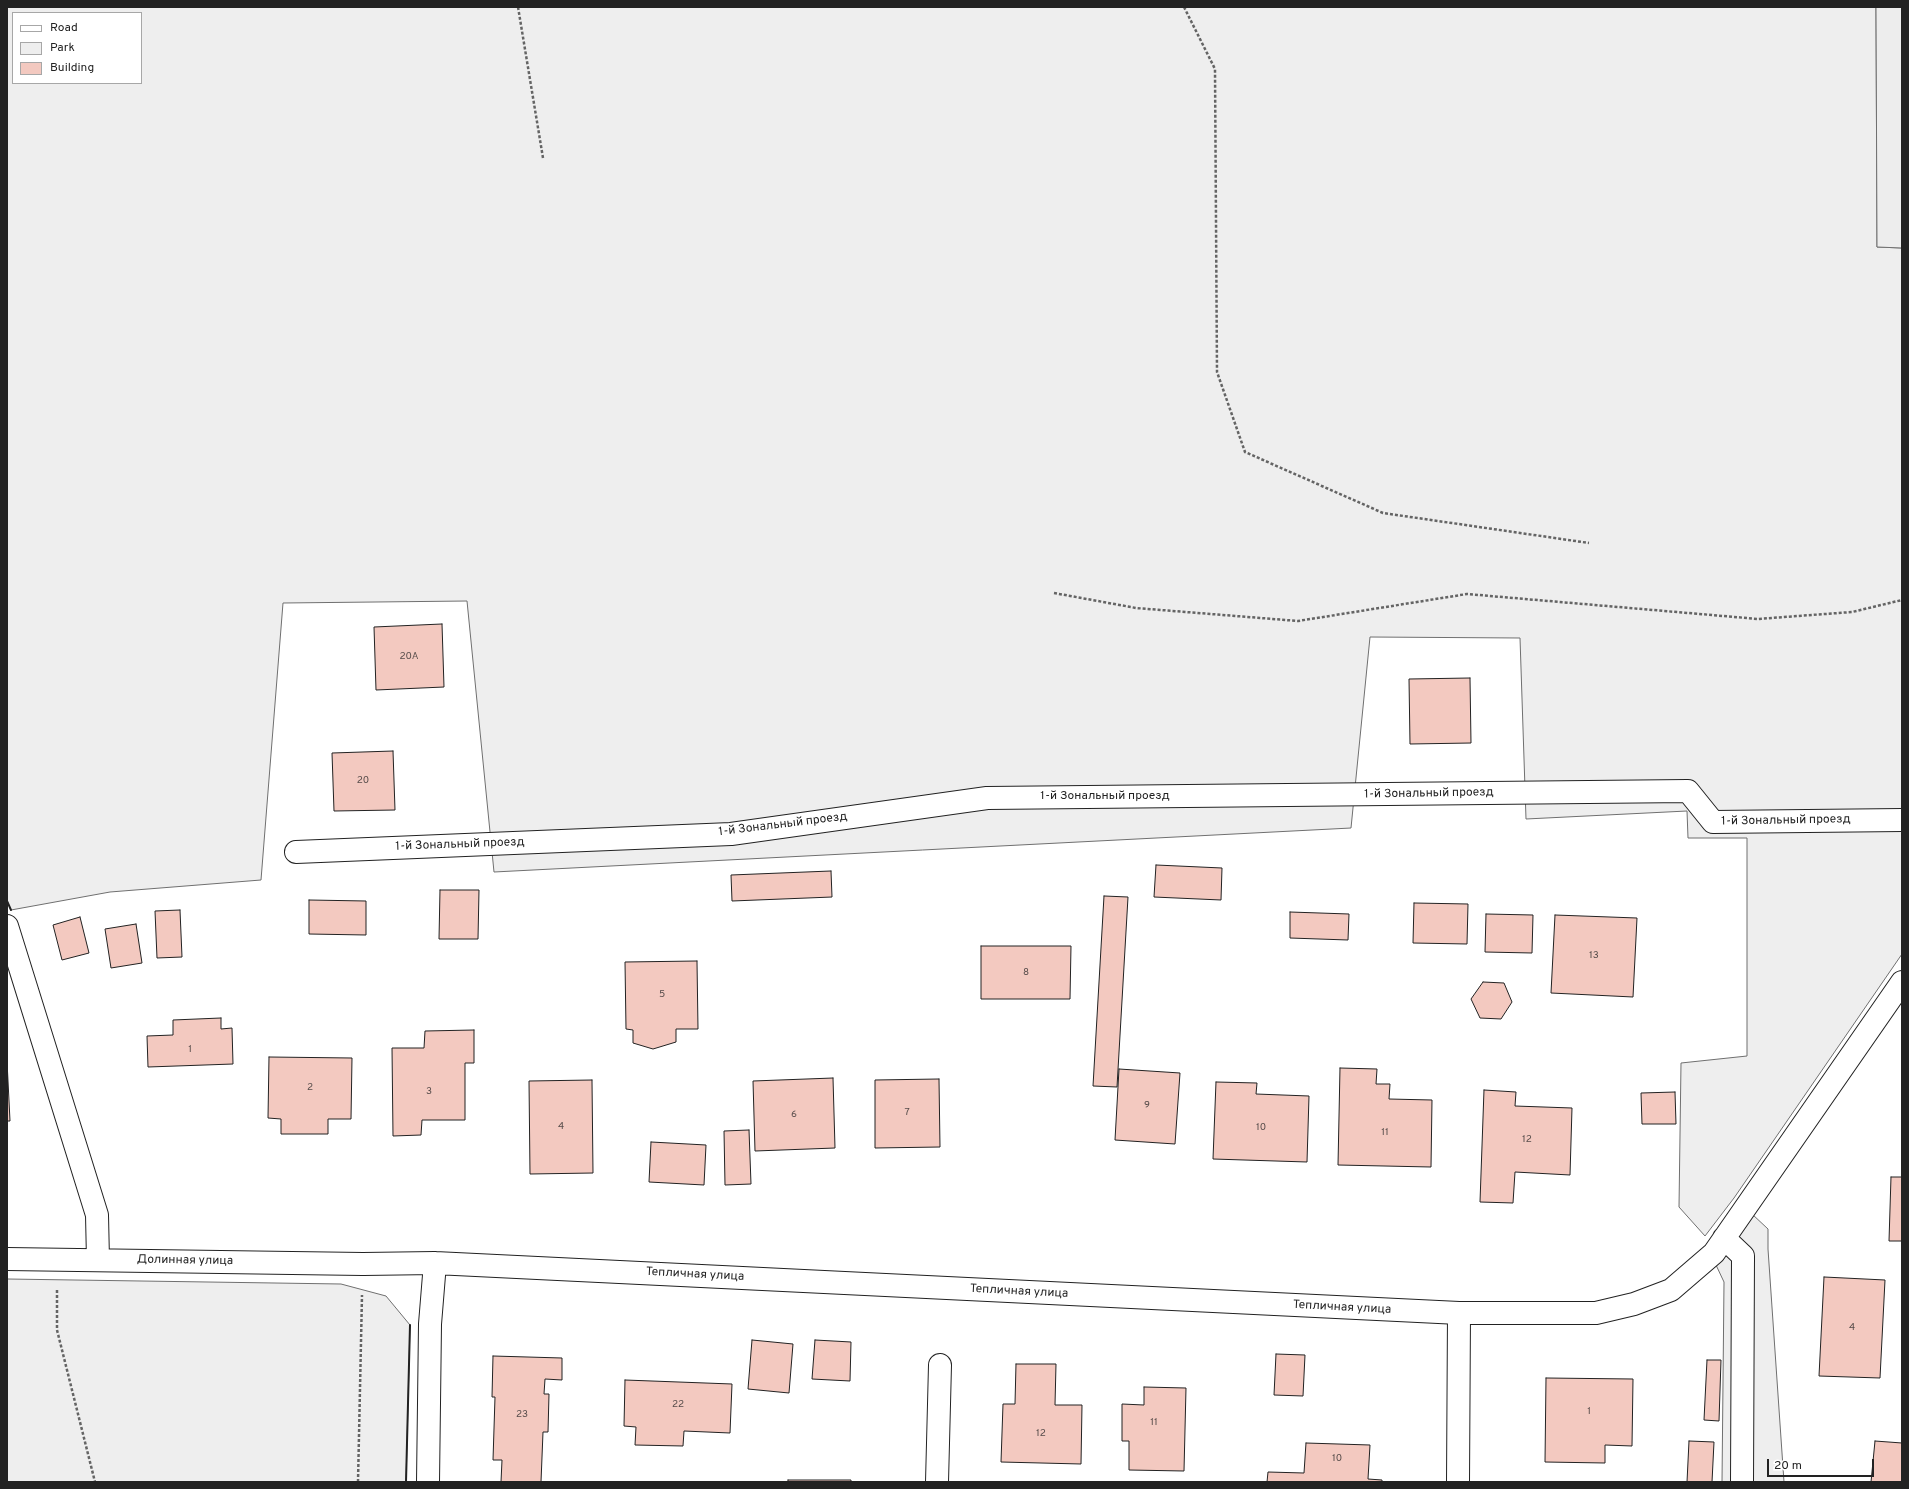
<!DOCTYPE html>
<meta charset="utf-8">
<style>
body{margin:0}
#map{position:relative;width:1909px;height:1489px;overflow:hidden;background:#fff;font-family:Overpass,sans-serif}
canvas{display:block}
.frame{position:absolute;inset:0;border:8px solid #222;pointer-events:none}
.legend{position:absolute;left:12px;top:12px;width:130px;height:72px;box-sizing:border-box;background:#fff;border:1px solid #a7a7a7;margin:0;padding:5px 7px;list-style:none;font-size:12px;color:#222}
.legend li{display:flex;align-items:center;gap:8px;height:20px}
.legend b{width:20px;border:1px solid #a7a7a7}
.scale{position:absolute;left:1767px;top:1459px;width:107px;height:18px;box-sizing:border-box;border:2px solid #222;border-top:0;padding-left:5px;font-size:12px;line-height:14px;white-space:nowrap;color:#222;-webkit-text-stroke:3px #fff;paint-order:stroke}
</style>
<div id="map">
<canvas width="1909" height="1489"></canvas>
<div class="frame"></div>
<ul class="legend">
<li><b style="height:5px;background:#fff"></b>Road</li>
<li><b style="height:11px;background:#eee"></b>Park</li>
<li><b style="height:11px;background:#f3c9c0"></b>Building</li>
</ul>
<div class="scale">20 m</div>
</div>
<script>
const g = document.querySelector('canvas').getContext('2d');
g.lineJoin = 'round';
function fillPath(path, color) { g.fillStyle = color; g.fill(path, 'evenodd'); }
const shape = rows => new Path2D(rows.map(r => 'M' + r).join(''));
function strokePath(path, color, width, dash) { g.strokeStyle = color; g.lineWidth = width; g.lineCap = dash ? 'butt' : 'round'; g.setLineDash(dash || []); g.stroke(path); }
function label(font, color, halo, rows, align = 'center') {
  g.font = font + ' Overpass,sans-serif'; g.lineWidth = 3; g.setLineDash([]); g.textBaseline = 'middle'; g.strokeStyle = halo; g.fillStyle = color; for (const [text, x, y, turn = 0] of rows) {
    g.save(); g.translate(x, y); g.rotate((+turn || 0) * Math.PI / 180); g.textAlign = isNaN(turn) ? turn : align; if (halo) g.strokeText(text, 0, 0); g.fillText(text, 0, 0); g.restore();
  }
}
const green = shape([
 [7,7,1876,7,1877,247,1902,248,1902,954,1734,1198,1705,1236,1679,1207,1681,1063,1747,1056,1747,838,1688,838,1687,811,1526,819,1520,638,1370,637,1351,828,494,872,467,601,283,603,261,880,110,892,11,910,7,901,7,7],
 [13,13,141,13,141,83,13,83,13,13],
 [1752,1214,1768,1229,1768,1249,1784,1482,1722,1482,1724,1282,1716,1265,1752,1214],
 [7,1279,341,1284,386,1296,410,1325,406,1482,7,1482,7,1279]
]);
fillPath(green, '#eee');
strokePath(green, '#6f6f6f', 1);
const parking = shape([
 [1876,7,1902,7,1902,248,1877,247,1876,7]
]);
fillPath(parking, '#ededed');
strokePath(parking, '#6f6f6f', 1);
const building = shape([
 [442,624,444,687,376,690,374,627,442,624],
 [1470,678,1471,743,1410,744,1409,679,1470,678],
 [393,751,395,810,334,811,332,753,393,751],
 [1156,865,1222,868,1221,900,1154,897,1156,865],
 [831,871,832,897,732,901,731,875,831,871],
 [440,890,479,890,478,939,439,939,440,890],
 [1104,896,1128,897,1117,1087,1093,1086,1104,896],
 [309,900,366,901,366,935,309,934,309,900],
 [1414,903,1468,904,1467,944,1413,943,1414,903],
 [180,910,182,957,157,958,155,911,180,910],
 [1290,912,1349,914,1348,940,1290,938,1290,912],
 [1486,914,1533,915,1532,953,1485,952,1486,914],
 [1555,915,1637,918,1633,997,1551,993,1555,915],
 [80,917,89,953,62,960,53,925,80,917],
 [136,924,142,963,111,968,105,929,136,924],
 [981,946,1071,946,1070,999,981,999,981,946],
 [697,961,698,1029,676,1029,676,1042,653,1049,633,1043,633,1030,626,1029,625,962,697,961],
 [1483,982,1504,983,1512,1002,1501,1019,1480,1018,1471,999,1483,982],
 [221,1018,221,1029,232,1028,233,1064,148,1067,147,1036,173,1035,173,1020,221,1018],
 [474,1030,474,1063,465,1063,465,1120,422,1120,421,1135,393,1136,392,1048,424,1048,425,1031,474,1030],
 [269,1057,352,1058,351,1119,328,1119,328,1134,281,1134,281,1119,268,1118,269,1057],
 [7,1061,10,1121,7,1121,7,1061],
 [1340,1068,1377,1069,1376,1084,1390,1084,1389,1099,1432,1100,1431,1167,1338,1165,1340,1068],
 [1119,1069,1180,1073,1175,1144,1115,1140,1119,1069],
 [833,1078,835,1148,755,1151,753,1081,833,1078],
 [939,1079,940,1147,875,1148,875,1080,939,1079],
 [592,1080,593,1173,530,1174,529,1081,592,1080],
 [1216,1082,1257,1083,1256,1094,1309,1096,1307,1162,1213,1159,1216,1082],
 [1484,1090,1516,1092,1515,1106,1572,1108,1570,1175,1515,1172,1513,1203,1480,1202,1484,1090],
 [1675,1092,1676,1124,1642,1124,1641,1093,1675,1092],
 [749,1130,751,1184,725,1185,724,1131,749,1130],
 [651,1142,706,1145,704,1185,649,1182,651,1142],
 [1891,1177,1902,1177,1902,1241,1889,1241,1891,1177],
 [1824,1277,1885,1280,1880,1378,1819,1376,1824,1277],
 [752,1340,793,1344,789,1393,748,1389,752,1340],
 [815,1340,851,1342,850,1381,812,1379,815,1340],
 [1276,1354,1305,1355,1303,1396,1274,1395,1276,1354],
 [493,1356,562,1358,562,1380,545,1379,544,1394,549,1394,548,1432,543,1432,541,1482,501,1482,502,1460,493,1460,495,1397,492,1397,493,1356],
 [1707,1360,1721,1360,1719,1421,1704,1420,1707,1360],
 [1016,1364,1056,1364,1055,1405,1082,1405,1081,1464,1001,1462,1003,1404,1015,1404,1016,1364],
 [1546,1378,1633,1379,1632,1446,1605,1445,1605,1463,1545,1462,1546,1378],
 [625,1380,732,1384,730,1433,684,1431,683,1446,635,1445,636,1427,624,1426,625,1380],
 [1144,1387,1186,1388,1184,1471,1129,1470,1129,1441,1122,1441,1122,1404,1144,1405,1144,1387],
 [1689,1441,1714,1442,1712,1482,1687,1482,1689,1441],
 [1875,1441,1902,1443,1902,1482,1871,1482,1875,1441],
 [1306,1443,1370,1445,1368,1479,1382,1480,1382,1482,1267,1482,1268,1472,1304,1473,1306,1443],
 [788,1480,851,1480,851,1482,788,1482,788,1480]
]);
fillPath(building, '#f3c9c0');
strokePath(building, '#222', 1);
const minor = shape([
 [296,852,731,834,987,798,1688,791,1713,822,1902,820],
 [7,926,97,1215,98,1260],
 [1724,1238,1743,1256,1742,1482],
 [7,1259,363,1264,435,1263,1459,1313,1596,1313,1634,1304,1671,1290,1714,1253,1902,982],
 [428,1482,430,1324,435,1263],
 [937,1482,940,1365],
 [1458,1482,1459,1313]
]);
strokePath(minor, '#222', 24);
strokePath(shape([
 [518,7,543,158],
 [1184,7,1215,69,1217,372,1245,452,1383,513,1589,543],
 [1054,593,1136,608,1298,621,1467,594,1758,619,1852,612,1902,600],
 [57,1290,57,1330,95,1482],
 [358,1482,362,1295]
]), '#646464', 2.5, [3, 2]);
strokePath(minor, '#fff', 22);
strokePath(shape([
 [7,901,11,910],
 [406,1482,410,1325]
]), '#222', 2);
label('10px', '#564c4a', null, [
 ["20А",409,657],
 ["20",363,781],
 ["13",1594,956],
 ["8",1026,973],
 ["5",662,995],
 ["1",190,1050],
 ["2",310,1088],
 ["3",429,1092],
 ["9",1147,1106],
 ["7",907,1113],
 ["6",794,1115],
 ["4",561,1127],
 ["10",1261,1128],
 ["11",1385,1133],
 ["12",1527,1140],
 ["4",1852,1328],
 ["22",678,1405],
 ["1",1589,1412],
 ["23",522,1415],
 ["11",1154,1423],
 ["12",1041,1434],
 ["10",1337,1459]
]);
label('12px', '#222', '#fff', [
 ["1-й Зональный проезд",1429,794,-1],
 ["1-й Зональный проезд",1105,797],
 ["1-й Зональный проезд",1786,821,-1],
 ["1-й Зональный проезд",783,825,-7],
 ["1-й Зональный проезд",460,845,-2],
 ["Долинная улица",185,1261,1],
 ["Тепличная улица",695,1275,3],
 ["Тепличная улица",1019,1292,3],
 ["Тепличная улица",1342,1308,3]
]);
</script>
